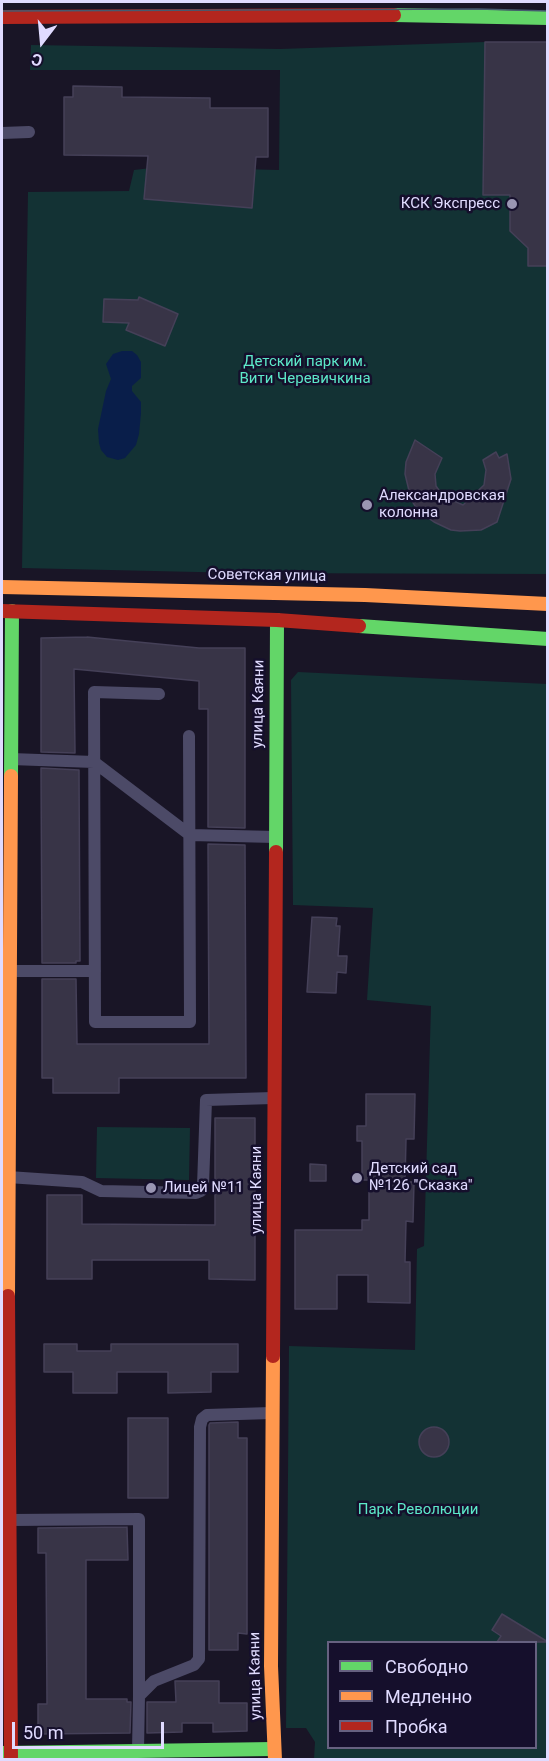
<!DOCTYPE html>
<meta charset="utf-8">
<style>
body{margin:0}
#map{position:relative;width:549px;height:1761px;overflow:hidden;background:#191526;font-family:Roboto,sans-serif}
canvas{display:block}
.frame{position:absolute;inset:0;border:3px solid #e0dbff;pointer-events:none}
.legend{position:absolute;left:327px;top:1641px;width:210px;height:108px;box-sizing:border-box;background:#150f2c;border:2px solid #666180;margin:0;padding:8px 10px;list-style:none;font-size:18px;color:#e0dbff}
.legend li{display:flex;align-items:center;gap:12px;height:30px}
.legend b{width:30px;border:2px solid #666180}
.north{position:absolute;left:12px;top:12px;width:60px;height:60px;-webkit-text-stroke:4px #150f2c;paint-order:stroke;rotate:196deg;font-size:16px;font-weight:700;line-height:24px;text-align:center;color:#e0dbff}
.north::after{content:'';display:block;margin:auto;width:21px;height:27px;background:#e0dbff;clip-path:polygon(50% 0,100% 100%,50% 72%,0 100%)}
.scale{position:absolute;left:12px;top:1722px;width:152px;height:27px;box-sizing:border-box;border:3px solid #e0dbff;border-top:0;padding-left:8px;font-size:18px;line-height:21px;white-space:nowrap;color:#e0dbff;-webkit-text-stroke:4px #150f2c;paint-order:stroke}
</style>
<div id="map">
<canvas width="549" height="1761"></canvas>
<div class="frame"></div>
<ul class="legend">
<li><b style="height:8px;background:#63d668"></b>Свободно</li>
<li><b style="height:8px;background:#ff974d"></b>Медленно</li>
<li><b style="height:8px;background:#b3261e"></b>Пробка</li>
</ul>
<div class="north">С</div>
<div class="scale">50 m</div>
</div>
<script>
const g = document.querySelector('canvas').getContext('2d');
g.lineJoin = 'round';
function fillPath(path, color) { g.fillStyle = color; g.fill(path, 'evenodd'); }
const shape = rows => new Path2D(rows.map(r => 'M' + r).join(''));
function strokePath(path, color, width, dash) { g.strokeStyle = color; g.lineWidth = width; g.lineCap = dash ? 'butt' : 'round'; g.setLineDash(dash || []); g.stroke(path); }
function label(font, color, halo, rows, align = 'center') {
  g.font = font + ' Roboto,sans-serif'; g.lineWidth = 5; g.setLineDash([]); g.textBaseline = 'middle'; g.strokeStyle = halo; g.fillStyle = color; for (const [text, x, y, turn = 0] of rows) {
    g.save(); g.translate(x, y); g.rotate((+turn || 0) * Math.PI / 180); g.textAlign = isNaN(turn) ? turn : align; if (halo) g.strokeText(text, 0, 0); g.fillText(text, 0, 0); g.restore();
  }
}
fillPath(shape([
 [485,42,547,42,547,574,241,573,22,568,28,192,129,191,134,170,160,167,279,170,280,70,30,70,31,45,280,49],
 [298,672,547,684,547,1759,314,1759,315,1742,306,1728,286,1728,289,1346,415,1350,417,1249,424,1246,431,1006,367,1000,373,908,293,905,291,680],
 [328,1642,536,1642,536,1748,328,1748],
 [97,1127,190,1128,189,1180,96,1178]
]), '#133234');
fillPath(shape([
 [122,351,132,351,137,355,141,362,141,378,132,386,132,391,141,402,141,413,139,434,136,445,125,458,118,460,107,457,101,450,99,443,98,429,106,391,111,379,106,364,113,354]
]), '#091e4a');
const building = shape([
 [485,42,548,42,548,266,528,266,528,248,510,231,510,195,483,195,485,42],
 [73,86,122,87,122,97,210,98,210,108,268,108,268,157,256,157,252,208,144,199,148,156,64,155,64,97,73,97,73,86],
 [139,297,178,314,165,346,126,330,129,323,103,322,104,299,138,300,139,297],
 [415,440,442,458,435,474,436,486,443,496,463,505,484,485,486,470,483,460,496,452,499,458,507,454,511,479,497,522,481,530,460,531,451,530,434,522,418,511,411,499,405,474,406,462,415,440],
 [87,637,199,648,245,648,245,828,208,827,208,709,199,709,199,681,74,669,75,753,41,752,41,638,87,637],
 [41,768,79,770,80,961,76,961,76,963,42,963,41,768],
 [208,844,245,845,246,1078,119,1078,119,1093,53,1093,53,1078,42,1078,42,979,76,979,77,1044,209,1044,208,844],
 [312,917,337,918,336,926,340,926,338,956,347,956,346,973,337,972,336,993,307,992,312,917],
 [366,1094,415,1094,414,1139,406,1139,405,1182,414,1182,413,1222,406,1221,405,1262,410,1262,410,1303,368,1302,368,1275,337,1275,337,1309,295,1309,295,1230,362,1230,362,1220,369,1220,369,1180,362,1180,362,1141,357,1141,357,1126,366,1126,366,1094],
 [215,1118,255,1118,255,1280,209,1279,209,1260,92,1260,92,1279,47,1279,47,1195,82,1195,82,1224,215,1225,215,1118],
 [310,1164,326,1165,326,1181,310,1181,310,1164],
 [44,1344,77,1344,77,1351,111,1351,111,1344,238,1344,238,1372,211,1372,211,1392,168,1393,168,1372,117,1372,117,1393,73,1393,73,1372,44,1372,44,1344],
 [128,1418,168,1418,168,1498,128,1498,128,1418],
 [238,1422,238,1438,247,1438,247,1634,238,1633,238,1650,209,1650,209,1425,210,1423,238,1422],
 '419 1442a15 15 0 1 1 30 0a15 15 0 1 1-30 0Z',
 [127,1527,128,1560,86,1560,86,1699,127,1699,127,1702,131,1702,130,1733,38,1734,38,1704,47,1704,46,1553,38,1553,38,1528,127,1527],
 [502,1614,548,1642,497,1642,501,1636,492,1630,502,1614],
 [175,1681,219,1681,219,1703,247,1703,247,1731,213,1732,213,1723,182,1723,182,1732,147,1733,147,1702,176,1702,175,1681]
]);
fillPath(building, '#383447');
strokePath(building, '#454058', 1.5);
strokePath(shape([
 [2,133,29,132],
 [159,694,94,692,95,1022,190,1022,189,736],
 [11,759,94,762,190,835,275,837],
 [9,971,95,971],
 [8,1177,82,1182,101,1191,196,1193,201,1191,203,1186,206,1100,273,1098],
 [11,1520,139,1519,139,1696],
 [138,1750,139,1696,154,1681,194,1665,199,1659,200,1427,202,1419,207,1415,271,1413]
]), '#4c4a67', 12);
strokePath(shape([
 [394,15,548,18],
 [359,626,548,639],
 [11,776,12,611],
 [276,852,277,620],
 [2,1753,273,1749]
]), '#63d668', 14);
strokePath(shape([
 [2,587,365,595,548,604],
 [8,1296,11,776],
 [273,1356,271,1666,275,1760]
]), '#ff974d', 14);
strokePath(shape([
 [2,17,394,15],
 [2,611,277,620,359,626],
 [8,1296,11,1760],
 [273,1356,276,852]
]), '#b3261e', 14);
strokePath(shape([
 [2,11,478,9,548,11]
]), '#465a6f', 1.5);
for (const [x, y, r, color] of [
 [512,204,6,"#9a96b3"],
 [367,505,6,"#9a96b3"],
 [357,1178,6,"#9a96b3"],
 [151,1188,6,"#9a96b3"]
]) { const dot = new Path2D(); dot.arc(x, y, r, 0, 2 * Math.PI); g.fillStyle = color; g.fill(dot); strokePath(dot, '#150f2c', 2); }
label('15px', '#e0dbff', '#150f2c', [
 ["КСК Экспресс",500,204,"right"],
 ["Александровская",379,496],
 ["колонна",379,513],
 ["Детский сад",369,1169],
 ["№126 \"Сказка\"",369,1186],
 ["Лицей №11",163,1188]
], 'left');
label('15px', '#5de9c9', '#150f2c', [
 ["Детский парк им.",305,362],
 ["Вити Черевичкина",305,379],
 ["Парк Революции",418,1510]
]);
label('15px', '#e0dbff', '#150f2c', [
 ["Советская улица",267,576,1],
 ["улица Каяни",259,704,-89],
 ["улица Каяни",257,1190,-90],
 ["улица Каяни",256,1676,-91]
]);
</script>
